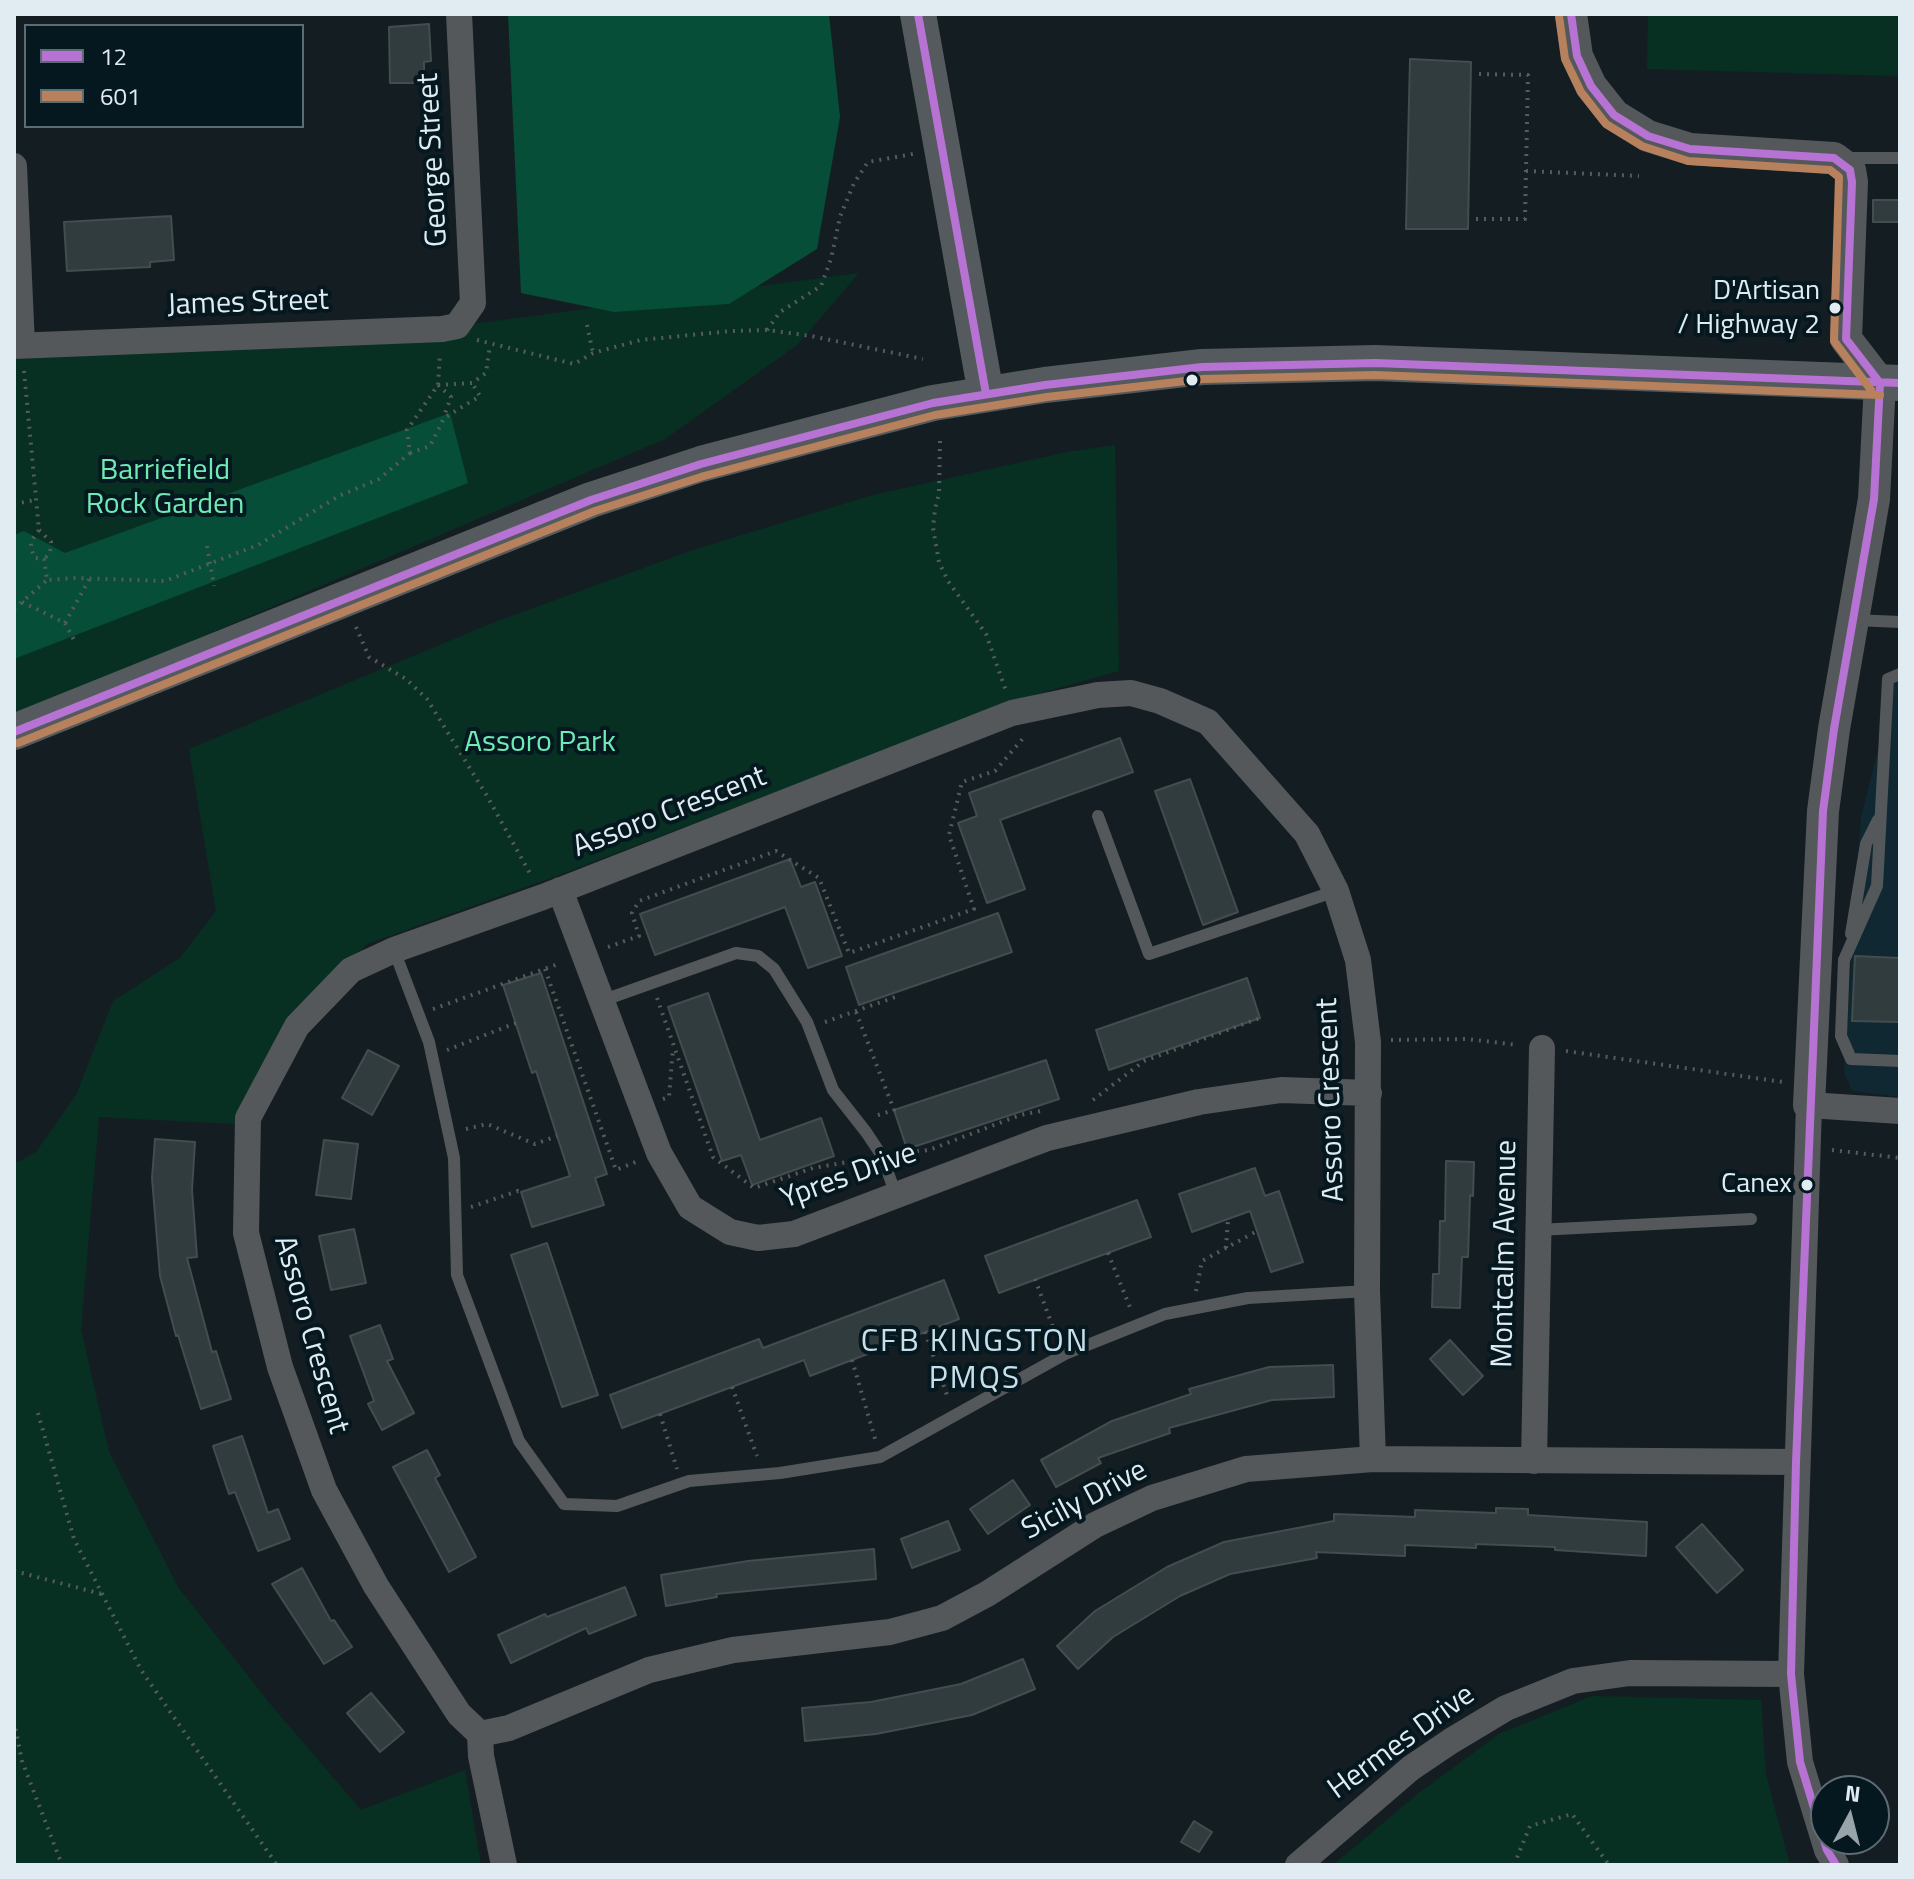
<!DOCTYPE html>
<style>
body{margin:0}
#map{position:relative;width:1914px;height:1879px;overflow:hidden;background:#141e22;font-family:"Titillium Web",sans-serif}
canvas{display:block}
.frame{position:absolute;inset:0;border:16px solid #e0ecf1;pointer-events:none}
.legend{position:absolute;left:24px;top:24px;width:280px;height:104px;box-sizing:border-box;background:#05171f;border:2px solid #5d6c73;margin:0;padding:10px 14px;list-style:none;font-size:24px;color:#e0ecf1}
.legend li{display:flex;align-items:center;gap:16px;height:40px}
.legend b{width:40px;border:2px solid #5d6c73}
.north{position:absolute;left:1810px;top:1775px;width:80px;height:80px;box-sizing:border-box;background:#05171f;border:2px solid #5d6c73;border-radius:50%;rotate:7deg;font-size:22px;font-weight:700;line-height:32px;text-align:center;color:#e0ecf1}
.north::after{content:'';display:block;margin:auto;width:28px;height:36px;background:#99a4a9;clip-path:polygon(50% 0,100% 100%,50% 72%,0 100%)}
</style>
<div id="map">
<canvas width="1914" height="1879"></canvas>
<div class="frame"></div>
<ul class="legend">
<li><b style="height:10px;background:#b673d3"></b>12</li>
<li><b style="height:10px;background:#b6815c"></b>601</li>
</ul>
<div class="north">N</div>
</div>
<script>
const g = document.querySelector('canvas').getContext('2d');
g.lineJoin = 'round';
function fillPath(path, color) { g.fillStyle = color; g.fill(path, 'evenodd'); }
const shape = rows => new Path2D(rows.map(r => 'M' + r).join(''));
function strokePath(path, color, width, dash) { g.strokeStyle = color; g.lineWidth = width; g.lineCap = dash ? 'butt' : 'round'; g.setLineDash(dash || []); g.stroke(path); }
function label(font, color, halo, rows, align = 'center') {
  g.font = font + ' "Titillium Web",sans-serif'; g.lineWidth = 8; g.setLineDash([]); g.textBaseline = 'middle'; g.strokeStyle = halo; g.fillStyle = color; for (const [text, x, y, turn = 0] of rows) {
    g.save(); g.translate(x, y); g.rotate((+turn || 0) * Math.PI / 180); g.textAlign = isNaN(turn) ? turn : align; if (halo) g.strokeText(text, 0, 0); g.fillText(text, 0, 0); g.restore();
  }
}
fillPath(shape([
 [1900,663,1900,1097,1852,1091,1844,1072,1861,817]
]), '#0f2832');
fillPath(shape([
 [1648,14,1900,14,1900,76,1647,69],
 [859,273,797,345,665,439,14,717,14,346,457,326],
 [1115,445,1119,671,1009,702,562,874,367,944,312,1004,252,1125,99,1117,81,1329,109,1452,178,1587,271,1705,361,1810,465,1770,481,1865,14,1865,14,1164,36,1152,76,1095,113,1001,180,958,216,911,189,749,495,622,693,550,873,495,1067,452],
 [1592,1696,1761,1700,1766,1775,1790,1865,1333,1865,1419,1793,1499,1734]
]), '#073022');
fillPath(shape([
 [508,14,829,14,840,117,817,249,729,304,614,312,521,293],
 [450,413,468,483,14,659,14,535,24,531,65,553]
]), '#064e37');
const building = shape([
 [429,24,431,61,424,62,424,83,390,83,389,27,429,24],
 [1410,59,1471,62,1468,229,1406,229,1410,59],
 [1873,200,1900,200,1900,222,1873,222,1873,200],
 [171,216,174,260,150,262,150,267,67,271,64,222,171,216],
 [1120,738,1133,772,1000,820,1025,889,987,903,958,823,977,816,969,793,1120,738],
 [1190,779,1238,912,1203,925,1155,791,1190,779],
 [790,859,801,887,815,882,842,956,808,968,785,907,655,955,640,914,790,859],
 [998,913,1012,952,859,1005,846,967,998,913],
 [1855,956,1900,958,1900,1022,1852,1021,1855,956],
 [541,973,607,1174,595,1178,604,1205,532,1227,521,1192,570,1176,536,1071,532,1073,503,985,541,973],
 [1247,978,1260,1018,1109,1070,1096,1030,1247,978],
 [708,993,760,1140,821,1118,834,1156,752,1185,741,1155,722,1161,668,1007,708,993],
 [368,1050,399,1066,372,1115,342,1098,368,1050],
 [1046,1060,1059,1099,907,1149,894,1110,1046,1060],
 [155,1139,195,1142,192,1190,197,1257,187,1258,212,1352,216,1351,231,1399,201,1409,178,1335,176,1336,160,1276,152,1178,155,1139],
 [324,1140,358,1144,351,1199,316,1195,324,1140],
 [1446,1161,1474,1162,1473,1196,1470,1195,1468,1257,1462,1257,1460,1308,1432,1307,1433,1274,1439,1274,1440,1221,1445,1221,1446,1161],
 [1255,1168,1265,1196,1279,1191,1303,1262,1271,1272,1250,1211,1192,1232,1179,1194,1255,1168],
 [1137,1200,1151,1237,999,1293,985,1256,1137,1200],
 [354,1229,366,1283,331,1290,319,1236,354,1229],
 [547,1243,598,1395,562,1407,511,1255,547,1243],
 [944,1280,959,1319,810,1376,804,1360,622,1428,610,1395,759,1339,763,1348,944,1280],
 [380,1325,393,1359,387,1361,414,1413,382,1430,368,1404,374,1401,350,1336,380,1325],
 [1450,1340,1483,1376,1463,1395,1430,1359,1450,1340],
 [1333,1365,1334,1397,1272,1400,1169,1428,1170,1433,1098,1458,1101,1463,1056,1487,1041,1460,1112,1421,1191,1394,1189,1389,1269,1367,1333,1365],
 [242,1436,268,1513,278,1509,290,1539,258,1551,235,1492,229,1494,213,1446,242,1436],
 [427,1450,440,1475,435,1478,476,1557,449,1572,393,1467,427,1450],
 [1013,1480,1030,1505,988,1534,970,1509,1013,1480],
 [1496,1508,1528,1509,1528,1515,1647,1522,1646,1556,1555,1550,1555,1547,1476,1544,1476,1548,1405,1545,1405,1556,1316,1552,1317,1558,1230,1574,1180,1596,1113,1637,1078,1669,1057,1646,1095,1611,1167,1567,1224,1542,1334,1521,1334,1514,1415,1517,1415,1510,1496,1513,1496,1508],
 [948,1521,960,1550,912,1568,901,1539,948,1521],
 [1702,1524,1743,1570,1717,1593,1676,1547,1702,1524],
 [874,1549,876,1579,716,1594,717,1597,666,1606,661,1575,748,1561,874,1549],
 [302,1568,331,1621,334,1620,352,1647,324,1664,272,1584,302,1568],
 [625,1587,636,1615,589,1634,586,1628,511,1663,498,1635,545,1614,547,1617,625,1587],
 [1023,1659,1035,1689,972,1715,876,1734,805,1741,802,1708,871,1702,961,1684,1023,1659],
 [371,1693,404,1732,380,1752,347,1713,371,1693],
 [1194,1821,1212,1832,1199,1852,1181,1842,1194,1821]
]);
fillPath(building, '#313c3e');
strokePath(building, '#434c4f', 2);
strokePath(shape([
 [1526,171,1639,176],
 [1476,219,1525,219,1528,75,1476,74],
 [587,325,593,353],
 [767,330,780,312,821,286,831,259,840,217,854,183,868,162,913,154],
 [477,340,574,364,593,353,641,340,731,331,767,330,811,336,923,359],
 [24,371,39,530,31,541,31,549,35,558,44,559,47,580,76,578,165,581,258,545,339,496,379,479,410,453,407,430,438,385,440,353],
 [438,385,472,383,486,373,490,345],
 [438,385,451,397,444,416],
 [940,441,939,493,935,509,933,528,939,562,948,581,986,634,1006,691],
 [410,453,430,446,444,418,480,396,472,383],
 [14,504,35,500],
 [39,530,51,542,50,553,44,559],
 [207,546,214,586],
 [22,602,65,623,74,640],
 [14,609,47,580],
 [65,623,90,578],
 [356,627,369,657,406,679,427,699,487,796,532,877],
 [608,947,639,936,632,913,639,901,776,851,819,878,849,953,974,909,949,835,962,782,995,771,1025,736],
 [545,969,616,1170,638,1161],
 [657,998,713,1157,754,1188,813,1168,865,1159],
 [433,1009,561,963],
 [856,1012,894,1110,875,1116],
 [825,1022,898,996],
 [1391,1040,1467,1039,1518,1045],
 [447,1050,516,1023],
 [1566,1051,1783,1082],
 [663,1099,669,1097,673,1048],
 [1093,1100,1144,1061,1260,1018],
 [466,1129,487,1124,535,1144,557,1136],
 [1832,1150,1900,1158],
 [901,1153,929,1150,1020,1115,1041,1111],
 [471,1207,518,1191,521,1192],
 [1226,1248,1228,1219],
 [1108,1253,1131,1310],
 [1035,1279,1058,1341],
 [1196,1291,1202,1261,1257,1231],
 [925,1332,948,1398],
 [852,1360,876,1442],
 [732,1387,757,1456],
 [38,1413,74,1539,141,1670,277,1865],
 [660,1414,677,1469],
 [14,1571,102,1594],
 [14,1721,22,1761,62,1865],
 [1514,1865,1530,1826,1572,1814,1609,1865]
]), '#565b5e', 4, [2, 6]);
strokePath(shape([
 [1846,158,1900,158],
 [1854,620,1900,622],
 [1900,674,1888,679,1877,886,1844,960,1841,1036,1851,1059,1900,1061],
 [1098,816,1149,954,1336,891],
 [1851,934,1866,844,1878,820],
 [394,950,429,1042,454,1158,457,1275,519,1441,564,1504,617,1506,689,1481,780,1473,880,1457,1065,1354,1165,1314,1248,1298,1367,1291],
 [604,1000,736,953,758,956,774,969,807,1022,833,1090,866,1132,882,1156,896,1195],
 [1538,1230,1751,1219]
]), '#55585a', 12);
strokePath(shape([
 [14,166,22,345],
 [14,346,442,329,457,326,473,303,459,14],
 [560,890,659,1153,690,1207,730,1232,758,1238,794,1234,1047,1138,1199,1102,1281,1090,1369,1093],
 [1534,1461,1542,1048],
 [480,1734,509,1728,649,1670,733,1650,890,1632,942,1618,987,1594,1095,1525,1152,1498,1246,1469,1373,1459,1796,1462],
 [504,1865,481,1756,480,1734,459,1714,376,1586,324,1490,280,1367,246,1233,248,1118,297,1026,351,970,394,950,543,897,1012,713,1098,695,1131,693,1160,701,1208,722,1307,834,1336,891,1358,960,1368,1042,1367,1291,1373,1459],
 [1298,1865,1411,1768,1451,1741,1506,1708,1573,1681,1630,1673,1791,1674],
 [1836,1865,1827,1850,1800,1762,1791,1674,1809,1105,1900,1111]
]), '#55585a', 26);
strokePath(shape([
 [1571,14,1577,56,1591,86,1614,115,1648,136,1690,149,1834,158,1850,170,1852,182,1846,339,1880,383],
 [1809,1105,1823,811,1834,729,1874,499,1880,383]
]), '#55585a', 32);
strokePath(shape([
 [918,14,986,394],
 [14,732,591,500,701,464,933,403,1045,385,1202,367,1375,363,1900,383]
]), '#555a5e', 36);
strokePath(shape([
 [918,14,986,394],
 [1571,14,1577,56,1591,86,1614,115,1648,136,1690,149,1834,158,1850,170,1852,182,1846,339,1880,383],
 [14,732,591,500,701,464,933,403,1045,385,1202,367,1375,363,1900,383],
 [1836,1865,1827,1850,1800,1762,1791,1674,1796,1462,1823,811,1834,729,1874,499,1880,383]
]), '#b673d3', 8);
strokePath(shape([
 [1559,16,1565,59,1581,92,1606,124,1642,146,1688,161,1830,170,1839,177,1834,341,1871,390],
 [18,743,595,511,704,476,935,415,1047,397,1203,379,1375,375,1880,395]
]), '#b6815c', 8);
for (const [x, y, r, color] of [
 [1835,308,7,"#e0ecf1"],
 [1192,380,7,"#e0ecf1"],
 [1807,1185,7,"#e0ecf1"]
]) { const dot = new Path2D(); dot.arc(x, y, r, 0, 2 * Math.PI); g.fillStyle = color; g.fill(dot); strokePath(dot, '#05171f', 3); }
label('28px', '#e0ecf1', '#05171f', [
 ["D'Artisan",1820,292],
 ["/ Highway 2",1820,326],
 ["Canex",1792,1185]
], 'right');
label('30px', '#e0ecf1', '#05171f', [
 ["George Street",434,160,-93],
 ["James Street",248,304,-2],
 ["Assoro Crescent",670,813,-21],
 ["Assoro Crescent",1332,1100,-92],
 ["Ypres Drive",849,1177,-20],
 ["Montcalm Avenue",1506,1254,-89],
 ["Assoro Crescent",310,1335,74],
 ["Sicily Drive",1085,1501,-28],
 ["Hermes Drive",1402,1743,-36]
]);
label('30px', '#6eebb5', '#05171f', [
 ["Barriefield",165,472],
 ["Rock Garden",165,506],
 ["Assoro Park",540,744]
]);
g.letterSpacing = '2px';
label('32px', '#c8e0ea', '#05171f', [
 ["CFB KINGSTON",975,1343],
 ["PMQS",975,1380]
]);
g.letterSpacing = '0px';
</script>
